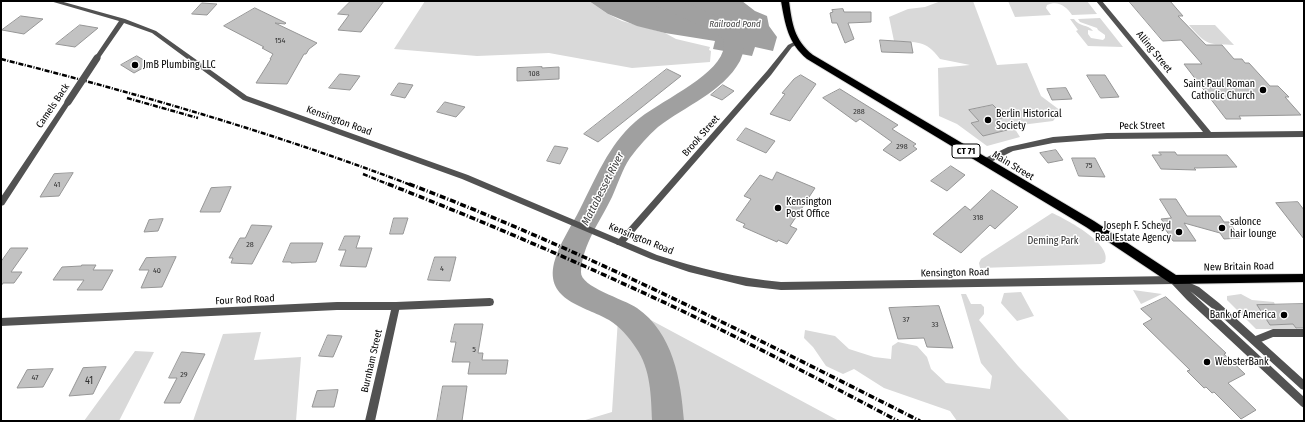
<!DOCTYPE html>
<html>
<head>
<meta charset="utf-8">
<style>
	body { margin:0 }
	#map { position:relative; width:1305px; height:422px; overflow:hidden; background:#fff; font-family:"Fira Sans Condensed",sans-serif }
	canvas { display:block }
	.frame { position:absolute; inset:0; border:2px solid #000; pointer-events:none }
</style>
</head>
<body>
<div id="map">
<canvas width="1305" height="422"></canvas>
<div class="frame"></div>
</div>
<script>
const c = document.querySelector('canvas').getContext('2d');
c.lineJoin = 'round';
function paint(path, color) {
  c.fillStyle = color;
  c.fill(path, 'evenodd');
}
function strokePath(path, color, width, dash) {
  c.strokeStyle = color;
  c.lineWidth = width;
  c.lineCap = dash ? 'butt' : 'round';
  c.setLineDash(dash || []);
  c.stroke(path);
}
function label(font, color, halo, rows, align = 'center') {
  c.font = font + ' "Fira Sans Condensed",sans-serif';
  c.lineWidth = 3;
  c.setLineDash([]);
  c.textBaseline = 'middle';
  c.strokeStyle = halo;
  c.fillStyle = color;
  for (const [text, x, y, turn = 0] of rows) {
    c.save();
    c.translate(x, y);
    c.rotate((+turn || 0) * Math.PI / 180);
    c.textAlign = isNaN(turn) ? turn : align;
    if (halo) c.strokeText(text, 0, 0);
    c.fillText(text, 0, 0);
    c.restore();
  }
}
const green = new Path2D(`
	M425,1h164l19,13 14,7 43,12 11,6 34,8 -1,3 2,1 -1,11 -78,6 -83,-15 -72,3 -83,-7z
	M941,1h32l24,64 30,-2 14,33 20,15 -8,10 -40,5 7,11 -33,9 -30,-22 -18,-8 -1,-48 32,-3 -30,-6c-15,-20 -23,-16 -46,-18l-5,-24 19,-8 17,-2zM993,105l11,12 -7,2 10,11 -24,6 -12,-13 8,-2 -9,-11z
	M1008,1h79l10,13 -25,1c-6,-9 -14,-15 -25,-10l-1,3 5,7 -36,2z
	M1100,18l23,29 -35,-1 -12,-15 2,-1 -8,-11h4c5,8 14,5 19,12l-5,-1v4l3,4 12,2 2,-2v-3l-7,-5 -1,-2 -17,-6 -2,-3z
	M1189,25h26l19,20c-26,-1 -27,1 -45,-20z
	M1052,213c14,6 61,31 53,49l-4,2 -121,4 -1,-5 2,-4z
	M1133,290l29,4 -21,10z
	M1021,292l13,24 -17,5 -16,-18 3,-10z
	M961,294h5l5,10h10l3,3v7l-5,6 39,46 52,55h-113l-7,-10 -66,-23 -30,-19 -11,5 -17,-8 -13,-19 -9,-9 1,-8 30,6 14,13 25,8 17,2 1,-13 6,-4 19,4 10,11 4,12 15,14 44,6 2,-13 -11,-13z
	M1241,294l11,6 22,2 1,3 -5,20 23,-1 4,5h-41l-29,-29v-4z
	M619,303l220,118h-257l30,-9z
	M261,332l-7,28 47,-3 -5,64h-103l30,-87z
	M135,351l19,1 -35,69h-35z`);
const water = new Path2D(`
	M589,1h153l13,10 12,5 2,10 8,11 -4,14 -18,-4 -3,9 -39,-7 2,-8 -50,-8 -28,-7 -29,-12z`);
const river = new Path2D(`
	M651,1c9,0 19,-1 27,0 16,4 59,21 65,37 3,8 0,16 -3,23 -17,31 -55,45 -82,66 -10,9 -20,20 -28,31 -8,12 -12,26 -18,39 -11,23 -30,48 -31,75 -1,15 43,27 56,36 36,25 44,72 47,113h-32c-1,-24 -1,-52 -16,-73 -7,-11 -16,-21 -27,-28 -24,-14 -64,-19 -55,-57 5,-19 17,-36 26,-54 16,-31 28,-63 55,-87 22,-20 79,-43 88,-71 1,-4 0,-8 0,-12l-19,-12 -50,-22z`);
const building = new Path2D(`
	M351,1h33l-23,31 -23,-2 11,-15 -11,-1z
	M1129,1h41l13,15h-5l28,29h16l12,14h8l3,4h4l21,23h8l11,11h-4l16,18 -62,1 2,3h-15l-42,-55h18l-21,-24 -18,1z
	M202,3l15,1 -10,11 -15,-1z
	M255,8l31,15 -1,1 -10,-1 42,20 -8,6 -3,5h-2l-17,30 -31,-1 15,-24h-1l3,-5 -11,-6 2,-1 -40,-21z
	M843,9l1,3h27v10l-23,1 6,16 -9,4 -8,-20h-5l-2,-10 3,-1 -1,-2z
	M21,16l22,3 -19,15 -22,-4z
	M80,25l18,3 -23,19 -19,-3z
	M880,40l31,2 2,11 -31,-1z
	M137,56l13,8 -16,9 -13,-8z
	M542,67v1l17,-1v12l-42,2v-13z
	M667,69l14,7 -83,66 -14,-8z
	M340,74l20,2 -10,14 -21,-2z
	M801,75l15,9 -26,37 -20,-7 15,-20 -3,-1 12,-14z
	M1087,75h18l14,22 -18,1z
	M399,83l14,2 -8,13 -14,-3z
	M723,85l11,6 -12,9 -11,-5z
	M1066,88l6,11 -20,1 -5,-11z
	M840,89l58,36 -6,4 24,15 -3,2 4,3 -17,12 -17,-11 9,-8 -32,-23 -4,3 -33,-24z
	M445,102l20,5 -9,10 -19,-5z
	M993,105l12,12 -8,2 10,11 -24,6 -12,-13 8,-2 -10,-11z
	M746,128l29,13 -9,12 -29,-13z
	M555,146l13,2 -8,16 -13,-3z
	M1056,150l7,10 -15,3 -8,-10z
	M1159,152h16l2,3h50l10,12 -43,1 2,2 -35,-1 -9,-14h9z
	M1072,158h23l10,19 -26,-1z
	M951,166l14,9 -18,16 -16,-10z
	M777,172l38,16 -25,38 7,3 -10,15 -9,-4 -1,2 -34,-15 2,-3 -9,-4 15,-21 -7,-3 16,-21 12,5z
	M73,173l-14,23 -19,1 14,-23z
	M231,187l-11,25h-20l11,-24z
	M992,190l26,17 -23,22 -5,-4 -29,28 -28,-19 32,-28 5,4z
	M1160,199h16l11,17h33l4,6h5l11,16 -16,1 -4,-6 -36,-10 12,18h-23l-11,-17h3l-4,-5 10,-1z
	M1298,202l6,8v29l-28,-36z
	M394,218h14l-5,16h-13z
	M163,219l-5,12 -14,1 5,-12z
	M252,225l20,1 -20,38 -21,-1 2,-5h-4l11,-20h5z
	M345,236h15l-4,12h16l-6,19 -26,-1 6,-16h-7z
	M291,243h32l-7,19 -25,1v-1h-8z
	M11,248h17l-17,24h11l-8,11h-11l-2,3v-24z
	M176,257l-14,30 -21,1 8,-18h-10l7,-12z
	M435,257h21l-6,24 -22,-1z
	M82,265h14l-3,5h20l-11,20h-25l7,-10h-31l9,-13 19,-1z
	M1166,297l60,56 -2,1 21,20 -17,9 28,27 -15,9 -27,-27 -2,1 -6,-6 -2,1 -17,-17 3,-1 -47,-46 9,-5 -11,-10z
	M1304,304v24h-8l-3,-4 -23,1 -13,-20z
	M939,306l14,42 -26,-1 -3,-9 -26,1 -9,-31z
	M455,324h28l-5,29h5l-1,7h26l-2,14h-38l2,-12h-18l4,-20h-5z
	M328,335l14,1 -9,21 -14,-1z
	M182,352l23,2 -25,49h-16l13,-25h-8z
	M106,367l-13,27 -24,2 14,-28z
	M53,369l-10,18 -26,1 10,-18z
	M443,386h24l-5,35h-25z
	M338,390l-4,17h-22l5,-16z`);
const service = new Path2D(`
	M1273,329h31v8h-31l-17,7 -3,-1 -1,-3 1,-3z`);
const minor = new Path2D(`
	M1096,1h6l109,131 93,-1v6l-197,2 -54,4 -40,8 -26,13h-6l-1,-2 1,-2 27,-13 45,-10 54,-4 96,-1z
	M796,41l2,1v2l-6,3 -21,28 -148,170h-6l-1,-2 1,-2 150,-170 21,-26z
	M1174,276l25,11 20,16 85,77v10l-3,-1 -88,-80 -23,-18 114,106v11l-3,-2 -114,-106 -16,-17 -1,-3 1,-3z
	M490,298l3,1 1,3 -1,3 -3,1 -94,4 -3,-1 -1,-3 1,-3 3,-1z`);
const tertiary = new Path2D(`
	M50,1h10l65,18 31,12 91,65 221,79 189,80c41,13 81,23 124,27l393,-6 3,1 1,3 -1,3 -3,1 -393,6 -35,-4 -57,-14 -38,-13 -189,-80 -219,-79 -91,-67 -28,-10 -25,36h-4l-1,-1 25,-37z
	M66,100h2l3,2 -67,103 -3,1v-9z
	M337,302h59l3,1 1,3 -25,115h-10l26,-111h-54l-336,16v-8z`);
const primary = new Path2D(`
	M781,1h8c3,22 5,39 24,54l281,166 82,54 128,-1v8l-130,2 -4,-1 -84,-56 -279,-168c-19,-16 -22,-35 -26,-58z`);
const railFar1 = new Path2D(`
	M1,59c139,35 276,75 410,126
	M127,98l71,20
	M363,174l27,11`);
const rail = new Path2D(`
	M388,184c97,38 192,79 286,123 76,36 150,75 224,114
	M409,184c176,67 343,152 511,237`);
const tertiaryBridge = new Path2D(`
	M68,102l29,-44`);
const markers = [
	[135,65,4,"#000"],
	[1263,90,4,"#000"],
	[988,120,4,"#000"],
	[778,208,4,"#000"],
	[1222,228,4,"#000"],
	[1179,232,4,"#000"],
	[1284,315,4,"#000"],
	[1207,362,4,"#000"]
];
const numberNames = [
	["154",280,41],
	["108",534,74],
	["288",859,112],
	["298",902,147],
	["75",1089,166],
	["41",57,185],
	["318",978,218],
	["28",250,245],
	["4",442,269],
	["40",157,271],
	["37",906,320],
	["33",935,325],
	["5",474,350],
	["29",184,375],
	["47",35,378]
];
const farWaternames = [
	["Railroad Pond",735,24]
];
const shields = [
	[966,151,28]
];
const shieldNames = [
	["CT 71",966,151]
];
const streetNames = [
	["Alling Street",1154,52,51],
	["Camels Back",53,106,-56],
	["Kensington Road",339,121,20],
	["Peck Street",1142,126,-1],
	["Brook Street",701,136,-49],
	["Main Street",1013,166,31],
	["Kensington Road",641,239,22],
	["New Britain Road",1239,267,-1],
	["Kensington Road",955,273,-1],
	["Four Rod Road",245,300,-3],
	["Burnham Street",372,361,-77]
];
const poiNames = [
	["JmB Plumbing LLC",143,65],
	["Saint Paul Roman",1255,84,"right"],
	["Catholic Church",1255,96,"right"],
	["Berlin Historical",996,114],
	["Society",996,126],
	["Kensington",786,202],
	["Post Office",786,214],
	["salonce",1230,222],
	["hair lounge",1230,234],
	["Joseph F. Scheyd",1171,226,"right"],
	["Real Estate Agency",1171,238,"right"],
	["Bank of America",1276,315,"right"],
	["WebsterBank",1215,362]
];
const parkNames = [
	["Deming Park",1053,241]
];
const nearNumbernames = [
	["41",89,381]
];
const waterNames = [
	["Mattabesset River",603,189,-63]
];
paint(green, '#d9d9d9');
paint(water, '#a0a0a0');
paint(river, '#a0a0a0');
paint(building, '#c2c2c2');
strokePath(building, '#969696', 1);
strokePath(primary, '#dbdbdb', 2);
paint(service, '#525252');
paint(minor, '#525252');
paint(tertiary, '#525252');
paint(primary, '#000');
strokePath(railFar1, '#000', 2.5, [5, 1.5, 1, 1.5]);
strokePath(rail, '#000', 3.5, [6, 2, 1, 2]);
strokePath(tertiaryBridge, '#525252', 7);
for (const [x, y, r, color] of markers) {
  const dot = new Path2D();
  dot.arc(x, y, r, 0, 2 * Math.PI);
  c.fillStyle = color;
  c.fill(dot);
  strokePath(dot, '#fff', 1.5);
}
label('8px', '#303030', null, numberNames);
label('italic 9px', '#414141', '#fff', farWaternames);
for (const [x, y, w] of shields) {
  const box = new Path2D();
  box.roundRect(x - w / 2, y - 7, w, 14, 3);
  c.fillStyle = '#fff';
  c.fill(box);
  strokePath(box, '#000', 1);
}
label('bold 9px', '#000', null, shieldNames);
label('10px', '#000', '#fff', streetNames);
label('10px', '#000', '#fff', poiNames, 'left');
label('10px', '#303030', '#fff', parkNames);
label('10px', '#303030', null, nearNumbernames);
label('italic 11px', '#414141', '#fff', waterNames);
</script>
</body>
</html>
